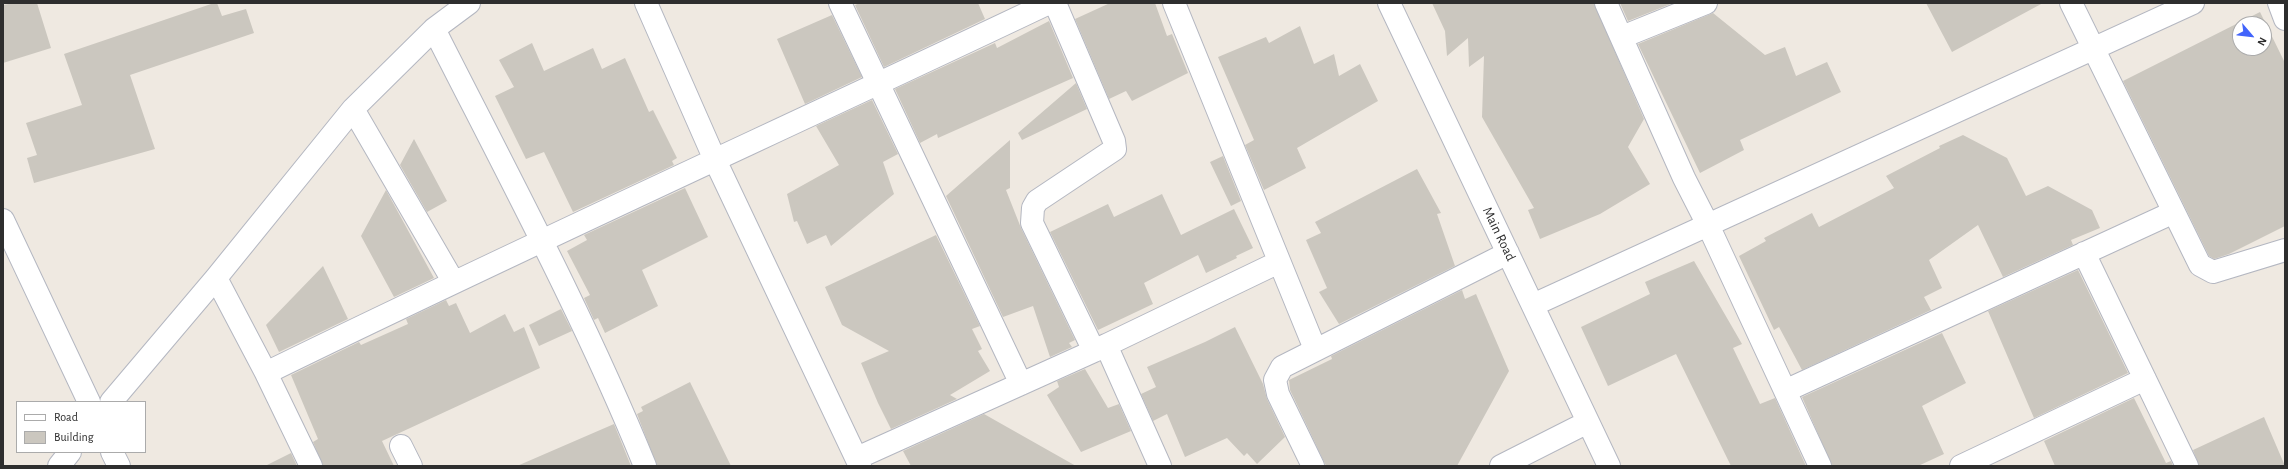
<!DOCTYPE html>
<html>
<head>
<meta charset="utf-8">
<style>
	body { margin:0 }
	#map { position:relative; width:2288px; height:469px; overflow:hidden; background:#efe9e1; font-family:"Alegreya Sans",sans-serif }
	canvas { display:block }
	.frame { position:absolute; inset:0; border:4px solid #2e2e2e; pointer-events:none }
	.legend { position:absolute; left:16px; top:401px; width:130px; height:52px; box-sizing:border-box; background:#fff; border:1px solid #ababab; margin:0; padding:5px 7px; list-style:none; font-size:12px; color:#2e2e2e }
	.legend li { display:flex; align-items:center; gap:8px; height:20px }
	.legend b { width:20px; border:1px solid #ababab }
	.north { position:absolute; left:2232px; top:16px; width:40px; height:40px; box-sizing:border-box; background:#fff; border:1px solid #ababab; border-radius:50%; rotate:118deg; font-size:11px; font-weight:700; line-height:16px; text-align:center; color:#2e2e2e }
	.north::after { content:''; display:block; margin:auto; width:14px; height:18px; background:#4264fb; clip-path:polygon(50% 0,100% 100%,50% 72%,0 100%) }
</style>
</head>
<body>
<div id="map">
<canvas width="2288" height="469"></canvas>
<div class="frame"></div>
<ul class="legend">
<li><b style="height:5px;background:#fff"></b>Road</li>
<li><b style="height:11px;background:#cbc7bf"></b>Building</li>
</ul>
<div class="north">N</div>
</div>
<script>
const c = document.querySelector('canvas').getContext('2d');
c.lineJoin = 'round';
function paint(path, color) {
  c.fillStyle = color;
  c.fill(path, 'evenodd');
}
function strokePath(path, color, width, dash) {
  c.strokeStyle = color;
  c.lineWidth = width;
  c.lineCap = dash ? 'butt' : 'round';
  c.setLineDash(dash || []);
  c.stroke(path);
}
function label(font, color, halo, rows, align = 'center') {
  c.font = font + ' "Alegreya Sans",sans-serif';
  c.lineWidth = 4;
  c.setLineDash([]);
  c.textBaseline = 'middle';
  c.strokeStyle = halo;
  c.fillStyle = color;
  for (const [text, x, y, turn = 0] of rows) {
    c.save();
    c.translate(x, y);
    c.rotate((+turn || 0) * Math.PI / 180);
    c.textAlign = isNaN(turn) ? turn : align;
    if (halo) c.strokeText(text, 0, 0);
    c.fillText(text, 0, 0);
    c.restore();
  }
}
const building = new Path2D(`
	M14,3h23l14,45 -48,15v-58z
	M214,3h3l5,13 24,-7 8,24 -124,42 25,74 -121,34 -7,-25 10,-3 -11,-32 56,-18 -18,-51z
	M860,3h118l7,16 -101,48 -29,-62z
	M1110,3h45l12,33 5,-2 16,39 -56,28 -6,-10 -17,8 -34,-80z
	M1432,3h162l50,116 -16,28 22,37 -50,30 -60,25 -12,-29 6,-2 -52,-91 2,-61 -15,11 -1,-29 -21,18 -2,-25z
	M1620,3h53l-45,18z
	M1926,3h117l-91,49z
	M2260,12l25,51v163l-56,28 -15,5 -5,-3 -86,-175zM2240,24h24v24h-24z
	M1713,13l52,42 20,-8 11,29 31,-14 14,30 -101,48 4,10 -44,23 -62,-129z
	M832,15l30,62 -57,27 -28,-65z
	M1049,21l24,57 -135,60 -1,-4 -17,9 -25,-54 100,-46 2,5z
	M1300,26l14,38 20,-10 5,22 21,-12 18,37 -81,47 9,20 -42,22 -19,-45 9,-5 -36,-83 48,-20 3,6z
	M532,43l12,28 49,-23 9,21 23,-11 24,54 4,-2 24,48 -5,3 2,4 -101,47 -29,-60 -18,7 -31,-63 19,-9 -15,-27z
	M1076,83l11,26 -65,31 -4,-7z
	M872,100l26,54 -15,8 11,32 -63,52 -5,-11 -19,9 -10,-23 -3,1 -7,-28 52,-29 -23,-39z
	M1963,135l44,23 19,38 22,-10 44,24 8,18 -29,12 2,5 -70,32 -25,-52 -49,35 13,28 -18,9 7,13 -129,60 -23,-43 -5,3 -35,-74 27,-15 -2,-3 48,-25 7,14 75,-39 -8,-12 54,-28 -1,-2z
	M414,139l33,62 -20,11 -27,-47z
	M1010,140v48l-4,2 15,38 54,112 -6,3 3,4 -22,10 -17,-51 -30,11 -57,-121z
	M1223,156l18,45 -10,5 -21,-44z
	M1417,169l24,44 -4,1 18,52 -116,58 -20,-32 8,-4 -21,-48 15,-7 -6,-11z
	M685,188l23,49 -66,33 16,36 -53,27 -7,-15 -4,2 -10,-22 6,-3 -23,-44 20,-11 -3,-5z
	M386,190l48,88 -40,19 -33,-61z
	M1162,194l19,41 53,-26 19,39 -17,8 1,2 -31,15 -8,-18 -54,28 9,21 -55,26 -48,-98 58,-28 6,13z
	M936,235l44,91 -8,3 10,20 -4,2 12,20 -40,24 7,4 -66,30 -13,-26 -17,-40 28,-12 -47,-26 -17,-38z
	M1694,261l48,83 -9,4 27,56 15,-6 31,68h-75l-55,-112 -68,32 -27,-59 69,-33 -5,-12z
	M323,266l25,53 -69,33 -13,-27z
	M2078,270l50,103 -94,45 -46,-107z
	M1462,290l3,9 11,-5 33,77 -52,95h-131l-36,-76 -1,-10 43,-21 -1,-3z
	M446,300l3,6 7,-3 14,30 35,-19 9,18 10,-5 16,41 -158,73 12,25h-71l-10,-24 5,-3 -27,-64 68,-33 2,3 47,-21 -2,-5z
	M561,309l11,22 -33,15 -10,-21z
	M1235,327l28,57 4,15 18,38 -28,27 -10,-11 -3,3 -17,-18 -42,19 -18,-43 -14,7 -12,-27 15,-7 -9,-20 58,-25z
	M1942,333l24,50 -44,23 22,48 -26,12h-86l-30,-69z
	M1085,369l23,39 11,-4 12,27 -50,21 -34,-57 12,-8 -2,-6z
	M690,382l41,84h-74l-20,-52 6,-3 -2,-4z
	M2134,398l32,65 5,-2 2,5h-118l-11,-25z
	M984,414l92,52h-165l-8,-15z
	M2264,417l21,49h-86l-6,-16z
	M614,424l17,42h-114z
	M291,453l6,13h-32z`);
const minor = new Path2D(`
	M646,3l69,157 145,306
	M840,3l181,381
	M1055,3l59,138 1,8 -78,52 -4,7 -1,15 62,128
	M1174,3l141,346
	M1389,3l220,463
	M1606,3l78,175 24,47 112,241
	M2071,3l129,262 13,7 72,-22
	M2279,3l6,16
	M434,29c73,144 150,287 211,437
	M1622,37l84,-34
	M353,109l100,172
	M3,220l86,182
	M2084,253l103,213
	M216,278l50,95c259,-127 522,-246 783,-370
	M1533,305l660,-302
	M1106,345l54,121
	M266,373l45,93
	M1785,391l389,-179
	M111,402l105,-124 137,-169 81,-80 35,-26
	M401,446l10,20
	M112,452l7,14
	M857,458l237,-107 185,-89
	M59,466l11,-14
	M1313,466l-35,-72 -3,-14 7,-13 226,-114
	M1501,466l87,-44
	M1961,466l184,-87`);
const streetNames = [
	["Main Road",1499,234,64]
];
paint(building, '#cbc7bf');
strokePath(minor, '#b4b7c1', 24);
strokePath(minor, '#fff', 22);
label('14px', '#2e2e2e', '#fff', streetNames);
</script>
</body>
</html>
